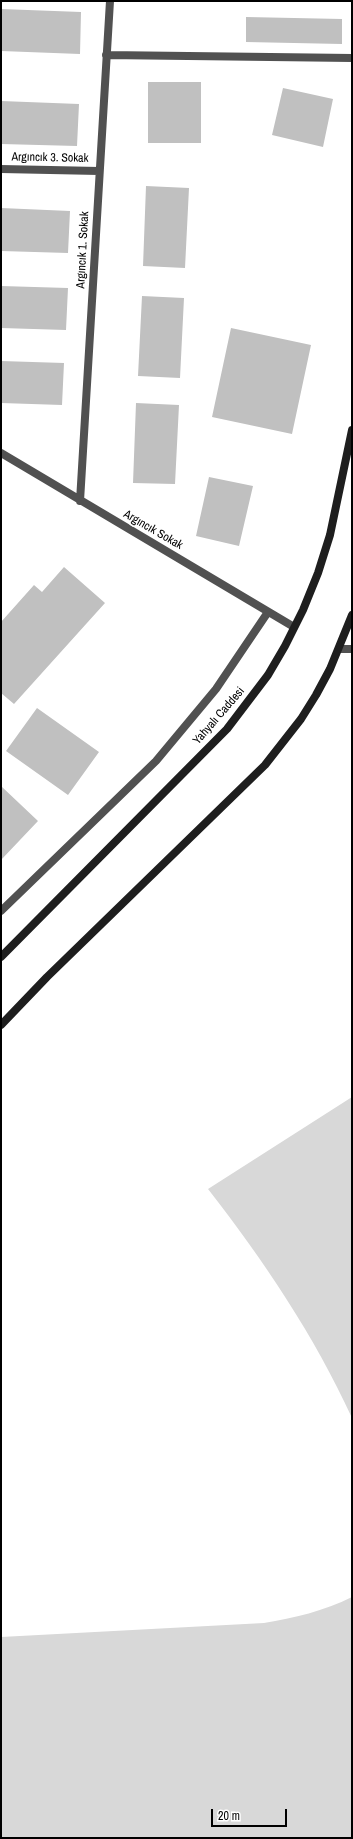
<!DOCTYPE html>
<html>
<head>
<meta charset="utf-8">
<style>
	body { margin:0 }
	#map { position:relative; width:353px; height:1839px; overflow:hidden; background:#fff; font-family:"Archivo Narrow",sans-serif }
	canvas { display:block }
	.frame { position:absolute; inset:0; border:2px solid #000; pointer-events:none }
	.scale { position:absolute; left:211px; top:1809px; width:76px; height:18px; box-sizing:border-box; border:2px solid #000; border-top:0; padding-left:5px; font-size:12px; line-height:14px; white-space:nowrap; color:#000; -webkit-text-stroke:3px #fff; paint-order:stroke }
</style>
</head>
<body>
<div id="map">
<canvas width="353" height="1839"></canvas>
<div class="frame"></div>
<div class="scale">20 m</div>
</div>
<script>
const c = document.querySelector('canvas').getContext('2d');
c.lineJoin = 'round';
function paint(path, color) {
  c.fillStyle = color;
  c.fill(path, 'evenodd');
}
function strokePath(path, color, width, dash) {
  c.strokeStyle = color;
  c.lineWidth = width;
  c.lineCap = dash ? 'butt' : 'round';
  c.setLineDash(dash || []);
  c.stroke(path);
}
function label(font, color, halo, rows, align = 'center') {
  c.font = font + ' "Archivo Narrow",sans-serif';
  c.lineWidth = 3.5;
  c.setLineDash([]);
  c.textBaseline = 'middle';
  c.strokeStyle = halo;
  c.fillStyle = color;
  for (const [text, x, y, turn = 0] of rows) {
    c.save();
    c.translate(x, y);
    c.rotate((+turn || 0) * Math.PI / 180);
    c.textAlign = isNaN(turn) ? turn : align;
    if (halo) c.strokeText(text, 0, 0);
    c.fillText(text, 0, 0);
    c.restore();
  }
}
const green = new Path2D(`
	M352,1097v321c-38,-83 -88,-157 -144,-229z
	M352,1597v241h-351v-201l263,-14c30,-5 60,-12 88,-26z`);
const building = new Path2D(`
	M1,9l80,3 -1,42 -79,-3z
	M246,17l96,2v25l-96,-2z
	M148,82h53v61h-53z
	M283,88l50,11 -10,48 -51,-12z
	M1,101l78,3 -2,42 -76,-2z
	M146,186l43,2 -4,80 -42,-2z
	M1,208l69,3 -2,42 -67,-2z
	M1,286l67,2 -2,42 -65,-2z
	M142,296l42,2 -4,80 -42,-2z
	M231,328l80,17 -19,89 -80,-17z
	M1,361l63,2 -2,42 -61,-2z
	M136,403l43,2 -4,79 -42,-1z
	M209,477l44,9 -14,60 -43,-10z
	M64,567l41,36 -91,101 -13,-11v-71l33,-37 8,7z
	M37,708l62,44 -31,43 -62,-44z
	M1,786l37,35 -37,39z`);
const street = new Path2D(`
	M106,55l246,3
	M1,169l98,2
	M1,453l293,174
	M80,501l30,-500
	M339,649h13
	M1,911l155,-150 60,-72 52,-77`);
const secondary = new Path2D(`
	M1,957l226,-228 41,-54 17,-29 18,-36 15,-37 12,-38 22,-105
	M1,1025l46,-48 218,-212 36,-46 15,-24 14,-26 22,-54`);
const streetNames = [
	["Argıncık 3. Sokak",50,158,1],
	["Argıncık 1. Sokak",83,250,-87],
	["Argıncık Sokak",153,530,30],
	["Yahyalı Caddesi",219,716,-49]
];
paint(green, '#d8d8d8');
paint(building, '#c0c0c0');
strokePath(street, '#515151', 8);
strokePath(secondary, '#1e1e1e', 8);
label('12px', '#000', '#fff', streetNames);
</script>
</body>
</html>
